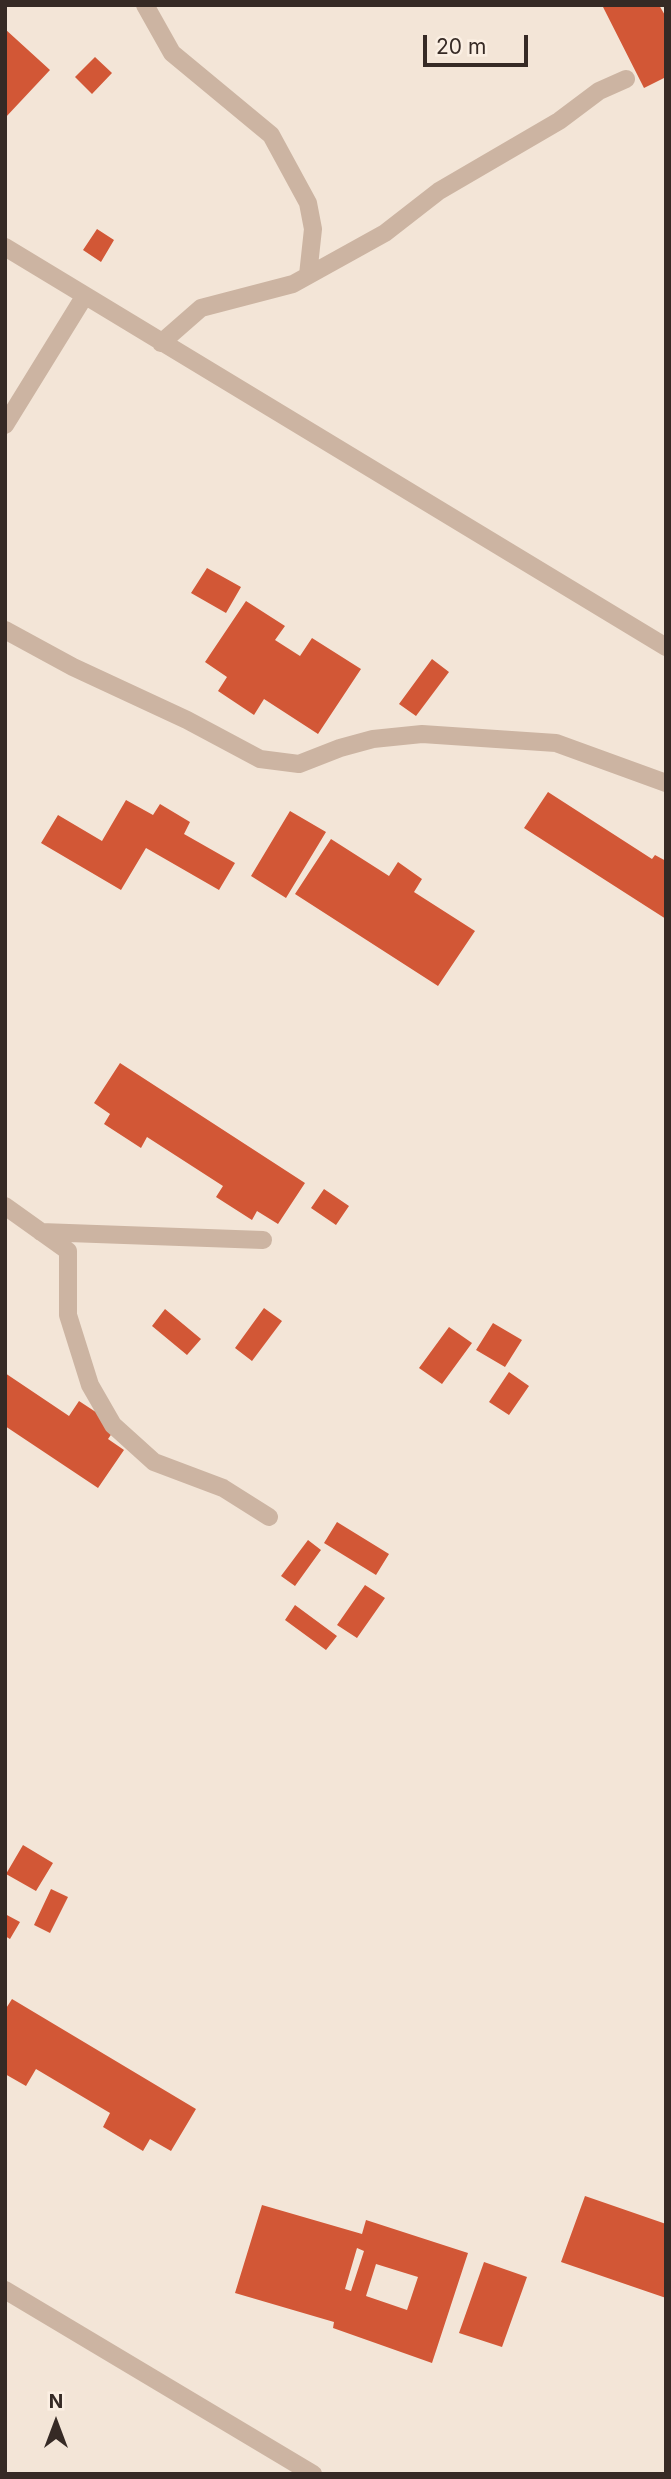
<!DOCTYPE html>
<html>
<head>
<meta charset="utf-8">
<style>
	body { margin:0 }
	#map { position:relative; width:671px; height:2479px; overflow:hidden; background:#f3e5d7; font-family:Inter,sans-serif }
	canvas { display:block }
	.frame { position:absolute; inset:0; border:7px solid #362a25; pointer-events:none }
	.north { position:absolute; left:21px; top:2388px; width:70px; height:70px; -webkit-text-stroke:5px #fbefe3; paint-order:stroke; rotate:0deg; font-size:19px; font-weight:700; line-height:28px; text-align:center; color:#362a25 }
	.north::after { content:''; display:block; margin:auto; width:24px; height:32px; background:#362a25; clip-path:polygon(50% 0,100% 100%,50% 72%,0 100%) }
	.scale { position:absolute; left:423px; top:35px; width:105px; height:32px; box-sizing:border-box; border:4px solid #362a25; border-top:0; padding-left:9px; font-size:21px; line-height:24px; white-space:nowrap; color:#362a25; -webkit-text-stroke:5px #fbefe3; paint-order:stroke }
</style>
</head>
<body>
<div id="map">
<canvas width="671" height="2479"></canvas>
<div class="frame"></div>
<div class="north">N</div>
<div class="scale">20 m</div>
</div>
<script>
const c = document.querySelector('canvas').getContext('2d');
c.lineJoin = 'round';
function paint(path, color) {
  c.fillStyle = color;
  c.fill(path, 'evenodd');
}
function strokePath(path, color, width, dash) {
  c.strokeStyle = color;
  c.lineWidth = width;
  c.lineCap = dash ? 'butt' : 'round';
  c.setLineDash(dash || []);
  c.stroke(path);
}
const building = new Path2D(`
	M602,5h57l7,12v60l-22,11z
	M5,29l45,41 -45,48z
	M95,57l17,16 -20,21 -17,-17z
	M97,229l17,11 -13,22 -18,-12z
	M207,568l34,19 -15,26 -35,-20z
	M246,601l39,25 -10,14 25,16 12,-18 49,31 -43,65 -54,-35 -10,16 -36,-24 9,-14 -22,-15z
	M432,659l17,13 -33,44 -17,-12z
	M548,792l104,67 3,-4 11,6v58l-142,-91z
	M126,800l27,15 7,-11 30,18 -6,12 51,29 -16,27 -73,-42 -25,42 -80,-47 17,-28 44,26z
	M290,811l36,21 -40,66 -35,-22z
	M331,839l58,37 9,-14 24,17 -8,13 61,39 -37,55 -143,-92z
	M120,1063l185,120 -27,41 -21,-13 -5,9 -36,-23 7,-11 -76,-49 -6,11 -37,-24 6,-10 -16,-11z
	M324,1189l25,17 -13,19 -25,-17z
	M264,1308l18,13 -30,40 -17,-13z
	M165,1309l36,30 -14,16 -35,-29z
	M493,1323l29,17 -17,27 -29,-17z
	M449,1327l23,16 -30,41 -23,-16z
	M509,1372l20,14 -20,29 -20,-13z
	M5,1373l64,43 10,-15 38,25 -9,13 16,11 -26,38 -93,-62z
	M337,1522l52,32 -13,21 -52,-32z
	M308,1540l13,10 -26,36 -14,-10z
	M365,1585l20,13 -28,40 -20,-13z
	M295,1605l42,31 -11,14 -41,-30z
	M23,1845l30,18 -17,28 -30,-17z
	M51,1889l17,8 -18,36 -16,-8z
	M5,1914l15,8 -10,17 -5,-3z
	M12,1999l184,110 -25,42 -21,-12 -7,12 -40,-24 7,-14 -74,-44 -10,17 -21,-12v-64z
	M585,2196l81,28v74l-105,-36z
	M262,2205l100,29 4,-14 102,33 -36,110 -99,-35 1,-6 -99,-29zM357,2248l7,3 -13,40 -6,-2zM376,2264l42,13 -11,33 -41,-14z
	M484,2262l43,15 -25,70 -43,-14z`);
const street = new Path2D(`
	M145,5l27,48 99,82 37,68 5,26 -5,46
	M5,247l661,400
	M161,343l40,-35 92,-24 92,-51 54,-42 120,-70 40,-30 27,-12
	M5,425l79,-128
	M5,630l68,37 114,53 73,39 39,5 41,-16 33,-9 49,-5 134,9 110,40
	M5,1206l63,45v64l22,70 23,40 41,37 69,26 46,29
	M41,1232l222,8
	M5,2290l308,184`);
paint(building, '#d25736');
strokePath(street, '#ccb4a2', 18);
</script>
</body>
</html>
